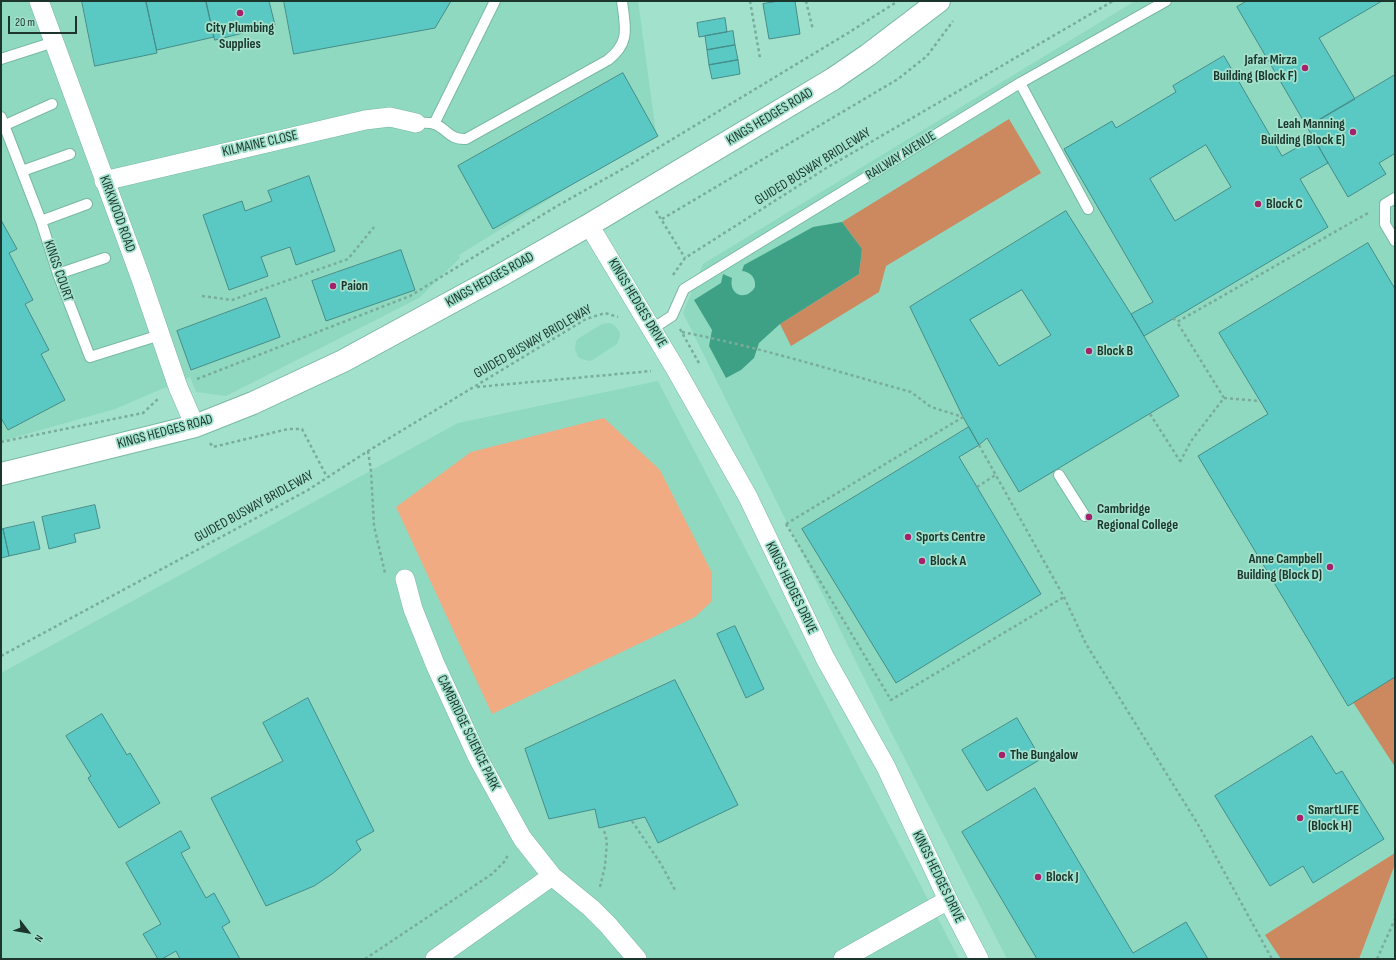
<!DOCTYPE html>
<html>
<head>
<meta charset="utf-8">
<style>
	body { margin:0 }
	#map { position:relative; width:1396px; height:960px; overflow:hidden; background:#a2e1cc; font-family:"Sofia Sans Condensed",sans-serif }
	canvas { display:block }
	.frame { position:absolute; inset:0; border:2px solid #1c362e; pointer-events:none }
	.north { position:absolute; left:8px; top:912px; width:40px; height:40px; -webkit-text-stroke:3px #a2e1cc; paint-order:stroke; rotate:121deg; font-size:11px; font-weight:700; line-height:16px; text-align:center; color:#1c362e }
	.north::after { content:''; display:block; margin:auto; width:14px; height:18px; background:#1c362e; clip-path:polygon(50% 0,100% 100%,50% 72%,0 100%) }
	.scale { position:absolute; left:8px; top:16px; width:69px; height:18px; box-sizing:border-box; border:2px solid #1c362e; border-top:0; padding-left:5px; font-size:12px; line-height:14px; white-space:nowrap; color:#1c362e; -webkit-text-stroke:3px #a2e1cc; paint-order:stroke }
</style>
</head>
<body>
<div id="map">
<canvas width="1396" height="960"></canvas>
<div class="frame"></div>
<div class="north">N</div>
<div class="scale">20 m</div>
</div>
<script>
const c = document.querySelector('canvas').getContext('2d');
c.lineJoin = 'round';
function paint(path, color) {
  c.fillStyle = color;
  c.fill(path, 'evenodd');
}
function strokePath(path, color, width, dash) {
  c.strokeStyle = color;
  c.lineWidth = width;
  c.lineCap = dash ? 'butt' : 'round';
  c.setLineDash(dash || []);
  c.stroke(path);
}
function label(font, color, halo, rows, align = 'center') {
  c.font = font + ' "Sofia Sans Condensed",sans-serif';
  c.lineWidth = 3.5;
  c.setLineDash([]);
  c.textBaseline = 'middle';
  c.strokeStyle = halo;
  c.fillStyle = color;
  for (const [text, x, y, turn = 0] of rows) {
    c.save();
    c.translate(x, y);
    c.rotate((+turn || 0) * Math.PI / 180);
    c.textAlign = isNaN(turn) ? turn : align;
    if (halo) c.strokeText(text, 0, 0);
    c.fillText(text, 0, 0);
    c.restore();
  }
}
const built = new Path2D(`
	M1,1h637l18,132 -197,122 1,3 -41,40 -193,98 -30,-4 -6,-15 -75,32 -113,32z
	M1135,1h260v958h-388l-122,-239 -202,-407 20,-49z
	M610,323l4,2 6,7v4l-3,8 -23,15 -4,2 -9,-2 -3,-2 -3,-8 1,-8 3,-3 23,-14z
	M658,381l301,578h-958v-286l457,-250z`);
const green = new Path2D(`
	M604,418l56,52 52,103v28l-17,16 -203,97 -96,-207 75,-55z`);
const forest = new Path2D(`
	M1009,119l32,54 -155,93 -7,26 -88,54 -11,-22 79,-50 3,-25 -20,-27z
	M1395,672v95l-44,-68z
	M1395,853v11l-36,95h-78l-16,-24z`);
const water = new Path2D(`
	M842,222l20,27 -3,25 -79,50 -21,19 -5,15 -13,12 -15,8 -17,-32 3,-16 -18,-30 27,-17 2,-9 9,4c-4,17 14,24 23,9 1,-9 -4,-15 -13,-16l2,-6 69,-38z`);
const building = new Path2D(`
	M82,1h64l11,52 -62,13z
	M146,1h60l8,36 -57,13z
	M206,1h63l6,24 -60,15z
	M284,1h167l-16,27 -141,26z
	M780,1h15l5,33 -31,5 -6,-35z
	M1247,1h135l-63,37 36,61 -48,28 -70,-120z
	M725,18l2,14 -28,5 -2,-14z
	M733,31l2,14 -28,5 -2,-14z
	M735,45l3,15 -29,5 -2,-15z
	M1224,56l58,100 32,-18 14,25 -28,16 28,48 -184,109 -13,-22 22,-12 -89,-153 48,-28 4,7 60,-36 -3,-6zM1206,145l25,42 -56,34 -25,-42z
	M738,60l2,14 -28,5 -3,-14z
	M623,73l35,63 -165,93 -35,-63z
	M1395,75v80l-1,-1 -15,9 7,11 -38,23 -41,-70z
	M309,176l26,75 -39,14 -6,-18 -29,10 7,19 -39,14 -26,-75 39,-14 3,10 27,-10 -4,-10z
	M1066,211l65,103 48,82 -160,96 -32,-54 -8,7 -16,-28 -53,-110zM1022,290l29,45 -52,31 -29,-46z
	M1,220l16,29 -8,4 24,47 -8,4 24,46 -8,4 24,46 -57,30 -7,-12z
	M1368,243l27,46v388l-47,29 -150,-250 70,-42 -49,-81z
	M401,250l14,40 -89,31 -14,-40z
	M266,298l14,39 -89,33 -14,-39z
	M969,427l10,18 -20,12 82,137 -145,89 -94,-154z
	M95,505l5,23 -26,6 2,8 -27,7 -7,-32z
	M34,522l6,27 -31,7 -6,-27z
	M1,529h2l6,27 -8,2z
	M735,626l29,63 -18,9 -29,-64z
	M675,680l63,125 -80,38 -13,-26 -46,11 -4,-19 -46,10 -24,-70z
	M308,698l66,133 -18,10 5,9 -29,24 -18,12 -48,20 -55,-108 72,-37 -20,-38z
	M102,714l25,41 3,-2 30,50 -41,25 -31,-50 3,-2 -25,-40z
	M1017,718l24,41 -54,32 -25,-41z
	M1312,736l24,38 6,-3 42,68 -71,44 -10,-17 -33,20 -55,-90z
	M1035,788l98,165 53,-31 22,37h-171l-75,-127z
	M181,831l9,17 -9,5 25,45 8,-5 16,29 -8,5 18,32h-60l-4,-8 -14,8h-4l-15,-25 18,-10 -35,-61z`);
const path = new Path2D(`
	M750,1l10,57
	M806,1l7,29
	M656,211l29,47
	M662,219l236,-140 29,-23 26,-35
	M673,275l12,-17 143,-91 285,-166
	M202,296l30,4 116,-41 26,-32
	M1173,318l4,4
	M680,329l20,36
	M682,332c77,15 153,39 229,60l20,15 32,10
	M197,379l213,-83 147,-90 71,-40 220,-133 47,-30
	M477,387l174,-16
	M1224,398l36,3
	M1150,414l30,47
	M1,442l142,-29 16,-15
	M210,443l3,4 75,-18h14l25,48
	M979,445l85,152 22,47 113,182 73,133
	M368,451l3,20 3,55 11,47
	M1180,462l11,-21 33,-43 -47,-76 191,-109
	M977,487l20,-13
	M786,524l105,176 173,-103
	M786,524l177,-107
	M1,656l307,-166 60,-39 218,-132 19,-6 13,4
	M632,821l29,43 14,26
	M600,887l5,-21 2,-25 -4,-14
	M365,959l127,-85 14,-14 2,-7
	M1377,959l18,-40`);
const lane = new Path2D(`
	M1,59l53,-17
	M1020,83l68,126
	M1,117l40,104 17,53 32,83 70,-22
	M416,123c5,0 14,-1 19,1 13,6 15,16 31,15l142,-79c23,-18 17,-33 14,-59
	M434,124l61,-123
	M3,126l49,-22
	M22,171l48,-17
	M1395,198l-10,6v20l10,17
	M41,221l46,-17
	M58,274l47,-16
	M652,329l20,-13 12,-27 336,-206 146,-82
	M1059,475l26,41`);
const street = new Path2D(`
	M39,1l101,275 38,111 17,39
	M104,181l261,-61 25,-3 26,6
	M589,225l86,143 73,129 77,161 61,109 62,133 31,59
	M405,579l8,30 22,55 43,94 44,80 30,38 39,32 17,17 29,34
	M435,959l117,-83
	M843,959l105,-59`);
const secondary = new Path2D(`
	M1,474l194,-48 58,-23 90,-42 160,-87 86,-49 244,-146 35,-24 71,-54`);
const markers = [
	[240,13,4,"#a5216c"],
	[1305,68,4,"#a5216c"],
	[1353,132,4,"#a5216c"],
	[1258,204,4,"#a5216c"],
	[333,286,4,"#a5216c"],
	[1089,351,4,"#a5216c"],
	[1089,517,4,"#a5216c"],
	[908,537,4,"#a5216c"],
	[922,561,4,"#a5216c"],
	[1330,567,4,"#a5216c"],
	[1002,755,4,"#a5216c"],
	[1300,818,4,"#a5216c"],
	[1038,877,4,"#a5216c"]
];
const poiNames = [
	["City Plumbing",240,28,"center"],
	["Supplies",240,44,"center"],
	["Jafar Mirza",1297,60,"right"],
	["Building (Block F)",1297,76,"right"],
	["Leah Manning",1345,124,"right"],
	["Building (Block E)",1345,140,"right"],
	["Block C",1266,204],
	["Paion",341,286],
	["Block B",1097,351],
	["Cambridge",1097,509],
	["Regional College",1097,525],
	["Sports Centre",916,537],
	["Anne Campbell",1322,559,"right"],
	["Building (Block D)",1322,575,"right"],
	["Block A",930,561],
	["The Bungalow",1010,755],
	["SmartLIFE",1308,810],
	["(Block H)",1308,826],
	["Block J",1046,877]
];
const streetNames = [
	["KINGS HEDGES ROAD",770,117,-31],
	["KILMAINE CLOSE",260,144,-13],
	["RAILWAY AVENUE",901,156,-32],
	["GUIDED BUSWAY BRIDLEWAY",813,167,-32],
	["KIRKWOOD ROAD",117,214,70],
	["KINGS COURT",58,271,71],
	["KINGS HEDGES ROAD",490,280,-29],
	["KINGS HEDGES DRIVE",637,303,59],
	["GUIDED BUSWAY BRIDLEWAY",533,342,-30],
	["KINGS HEDGES ROAD",165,432,-15],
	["GUIDED BUSWAY BRIDLEWAY",254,507,-29],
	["KINGS HEDGES DRIVE",791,588,64],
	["CAMBRIDGE SCIENCE PARK",468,733,64],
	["KINGS HEDGES DRIVE",938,877,64]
];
paint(built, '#8fd9c0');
paint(green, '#f0ab83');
paint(forest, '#cc885e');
paint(water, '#3ea085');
paint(building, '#5ac9c4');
strokePath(building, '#468d89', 1);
strokePath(lane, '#7ab8a4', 12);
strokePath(street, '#7ab8a4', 20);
strokePath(secondary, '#7ab8a4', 24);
strokePath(path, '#79ac9b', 2.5, [3, 3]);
strokePath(lane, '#fff', 10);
strokePath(street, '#fff', 19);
strokePath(secondary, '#fff', 22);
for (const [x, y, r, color] of markers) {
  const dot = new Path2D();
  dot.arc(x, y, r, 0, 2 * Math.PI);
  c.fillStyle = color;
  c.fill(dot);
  strokePath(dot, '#a2e1cc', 1.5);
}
label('bold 14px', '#1c362e', '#a2e1cc', poiNames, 'left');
label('14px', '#1c362e', '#a2e1cc', streetNames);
</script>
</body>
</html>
